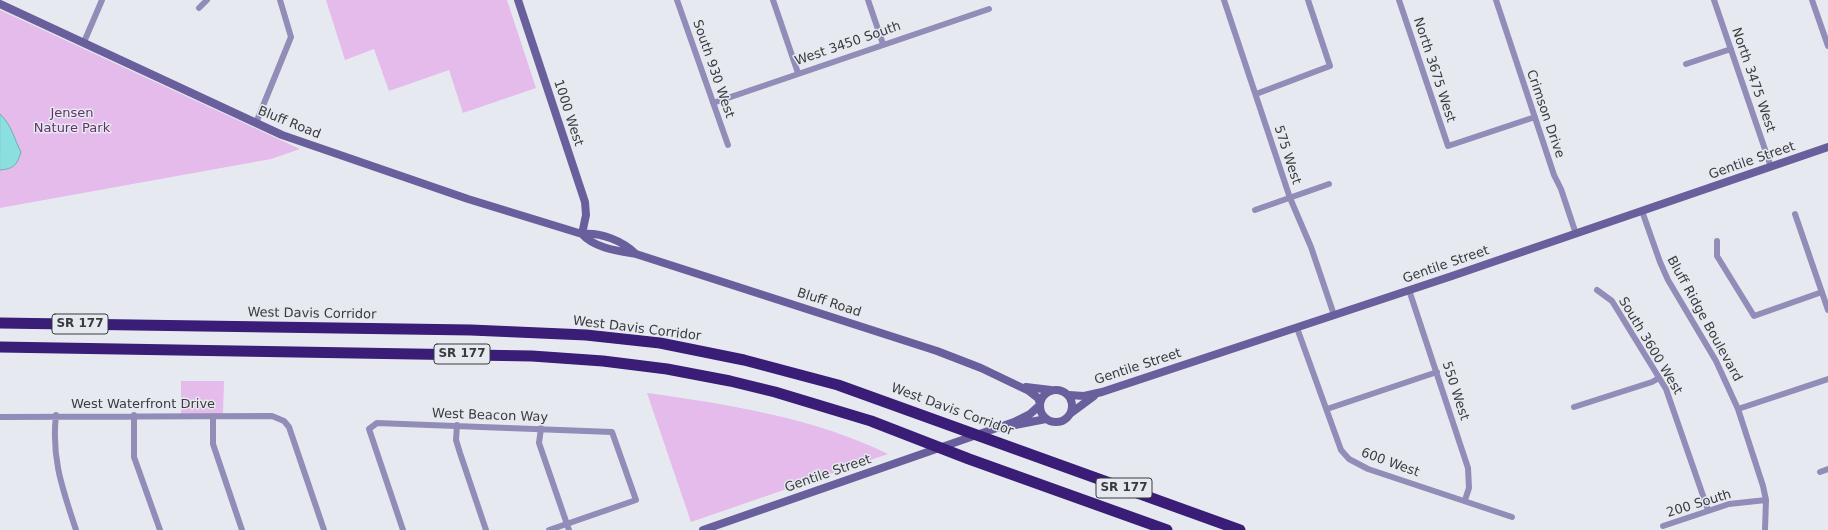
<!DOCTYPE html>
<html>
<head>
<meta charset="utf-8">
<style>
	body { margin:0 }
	canvas { display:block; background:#e6eaf0 }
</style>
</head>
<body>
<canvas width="1828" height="530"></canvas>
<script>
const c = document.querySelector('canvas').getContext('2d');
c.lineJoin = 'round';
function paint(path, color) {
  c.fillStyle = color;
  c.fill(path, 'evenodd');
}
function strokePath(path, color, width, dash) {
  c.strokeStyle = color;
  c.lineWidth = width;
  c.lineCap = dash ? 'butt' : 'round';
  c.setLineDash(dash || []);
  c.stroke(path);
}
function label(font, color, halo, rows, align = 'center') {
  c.font = font + ' "DejaVu Sans",sans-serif';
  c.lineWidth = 3;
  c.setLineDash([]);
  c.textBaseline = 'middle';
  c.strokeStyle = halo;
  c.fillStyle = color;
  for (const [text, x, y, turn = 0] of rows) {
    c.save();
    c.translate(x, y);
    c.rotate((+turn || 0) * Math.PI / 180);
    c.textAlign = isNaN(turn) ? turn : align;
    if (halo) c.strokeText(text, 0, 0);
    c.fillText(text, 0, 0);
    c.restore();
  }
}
const green = new Path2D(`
	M326,0h181l29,88 -73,25 -14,-43 -60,21 -15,-42 -29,11z
	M0,10l300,139 -29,10 -271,49z
	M181,381h43l-1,33h-42z
	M647,393c80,11 168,25 241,61l-197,68z`);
const water = new Path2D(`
	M0,114c12,11 14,25 21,38 -4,13 -7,17 -21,18z`);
const street = new Path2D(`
	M677,0l51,145
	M773,0l25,73
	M868,0l15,44
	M1224,0l66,198 21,49 23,68
	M1399,0l49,146 87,-29
	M1496,0l58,175 7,14 15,45
	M1714,0l57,167
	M1812,0l16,46
	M199,8l8,-8
	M84,42l18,-42
	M1686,64l45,-15
	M1256,94l74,-28 -22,-66
	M713,103l276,-94
	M256,123l35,-86 -11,-37
	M1255,210l74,-26
	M1642,211l18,51 8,18 48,81 22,48 25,77 3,14 -1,30
	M1795,214l33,96
	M1717,241v15l37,60 68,-24
	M1409,290l59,178 1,20 -4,12
	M1597,290l15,11 54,88 42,121
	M1297,328l44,122 8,9 19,10 144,48
	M1574,407l78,-25 7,-4
	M1327,409l110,-37
	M1738,409l90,-30
	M56,415c-5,44 7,75 20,115
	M134,415v42l26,73
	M213,416v28l29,86
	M0,417l272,-1 12,5 5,6 35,103
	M457,425l-1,15 4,13 26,77
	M541,428l-2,15 30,87
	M1820,472l8,-3
	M1663,526l66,-22 37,-4
	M403,530l-34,-101 8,-6 235,9 24,68 -87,30`);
const secondary = new Path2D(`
	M518,0l67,202 1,13 -4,19
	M0,4l282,131 186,64 114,35c19,-2 41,7 54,20
	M582,234c12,14 36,17 54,20l301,97 44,17 48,23 9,7 2,5
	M1026,387l25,3
	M1040 406a16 16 0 1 1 32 0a16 16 0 1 1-32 0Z
	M1069,395l15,1 18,-4 350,-116 376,-129
	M1071,413l23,-17
	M1015,425l31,-6
	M703,530l311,-108 16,-8 10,-9`);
const highway = new Path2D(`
	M0,323l471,7 115,5 74,8 84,17 94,25 402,145
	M0,347l532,9 71,5 64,8 63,12 45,11 96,29 98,38 198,71`);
const shields = [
	[80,324,56],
	[462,354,56],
	[1124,488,56]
];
const shieldNames = [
	["SR 177",80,324],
	["SR 177",462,354],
	["SR 177",1124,488]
];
const streetNames = [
	["West 3450 South",848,44,-19],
	["South 930 West",713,69,71],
	["North 3675 West",1434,70,72],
	["North 3475 West",1753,80,71],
	["1000 West",568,113,72],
	["Crimson Drive",1545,114,71],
	["Bluff Road",289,123,22],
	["575 West",1287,155,72],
	["Gentile Street",1752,161,-19],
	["Gentile Street",1446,265,-19],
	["Bluff Road",829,303,18],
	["West Davis Corridor",312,314,1],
	["Bluff Ridge Boulevard",1704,319,61],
	["West Davis Corridor",637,329,7],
	["South 3600 West",1650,346,59],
	["Gentile Street",1138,367,-18],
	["550 West",1455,391,72],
	["West Waterfront Drive",143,405],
	["West Davis Corridor",952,410,20],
	["West Beacon Way",490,416,2],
	["600 West",1390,463,20],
	["Gentile Street",828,474,-19],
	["200 South",1699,504,-17]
];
const parkNames = [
	["Jensen",72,114],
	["Nature Park",72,129]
];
paint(green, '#e4bbea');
paint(water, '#8bdfdf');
strokePath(water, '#72aeae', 1);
strokePath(street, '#928db8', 6);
strokePath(secondary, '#6a5f9d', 8);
strokePath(highway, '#391d76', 11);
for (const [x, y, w] of shields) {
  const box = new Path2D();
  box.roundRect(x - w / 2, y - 10, w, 20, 3);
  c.fillStyle = '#e6eaf0';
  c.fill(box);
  strokePath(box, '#393b3d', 1);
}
label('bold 12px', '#393b3d', null, shieldNames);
label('13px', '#393b3d', '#e6eaf0', streetNames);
label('13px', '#66326d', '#e6eaf0', parkNames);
</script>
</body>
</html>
